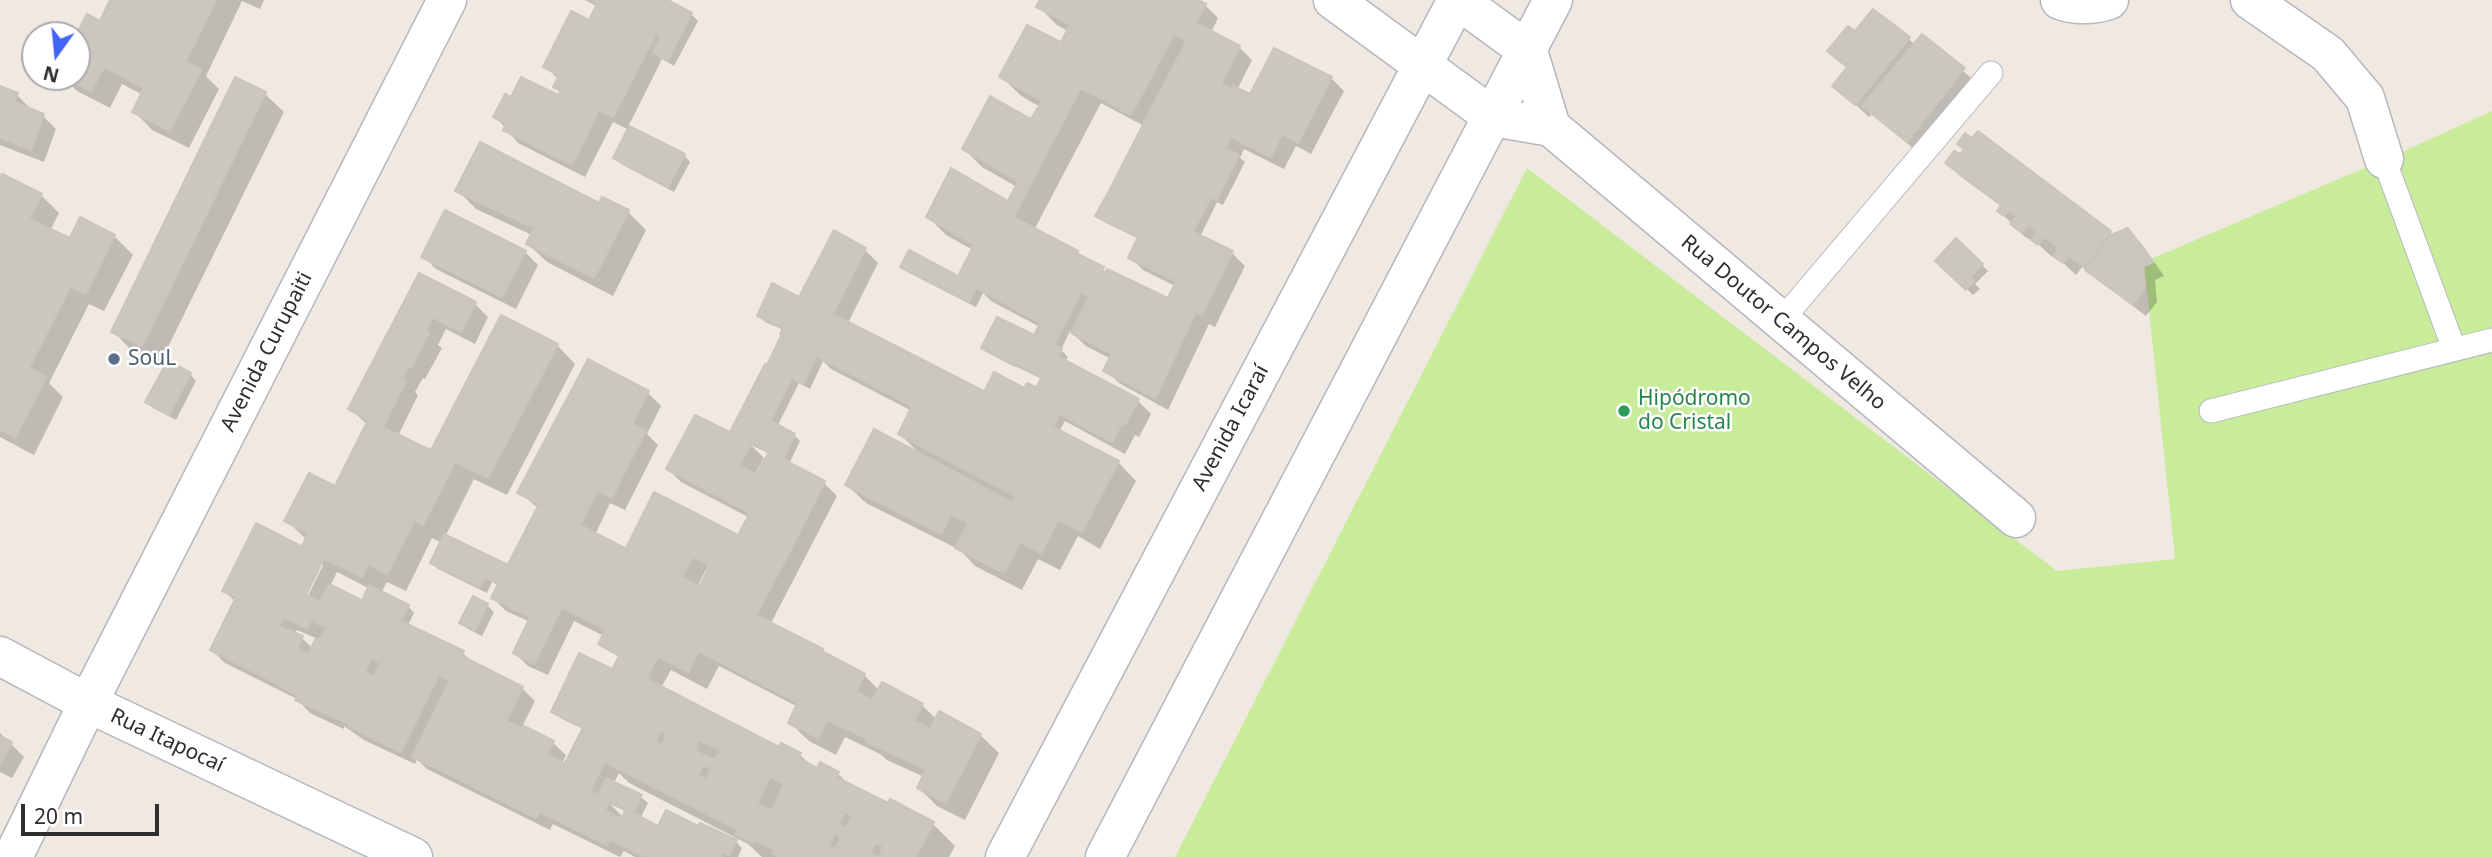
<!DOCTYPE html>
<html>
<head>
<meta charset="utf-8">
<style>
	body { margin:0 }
	#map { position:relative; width:2492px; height:857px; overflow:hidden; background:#efe9e1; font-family:"Noto Sans",sans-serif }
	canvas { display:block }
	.north { position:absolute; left:21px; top:21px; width:70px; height:70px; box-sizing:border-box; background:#fff; border:2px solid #ababab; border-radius:50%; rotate:195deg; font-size:19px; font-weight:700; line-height:28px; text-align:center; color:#2e2e2e }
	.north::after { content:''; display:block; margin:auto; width:24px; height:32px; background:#4264fb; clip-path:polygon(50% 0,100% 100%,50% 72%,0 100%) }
	.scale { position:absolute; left:21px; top:804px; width:138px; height:32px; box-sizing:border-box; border:4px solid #2e2e2e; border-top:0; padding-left:9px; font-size:21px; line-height:24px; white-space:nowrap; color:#2e2e2e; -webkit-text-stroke:5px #fff; paint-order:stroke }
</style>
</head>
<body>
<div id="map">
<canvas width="2492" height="857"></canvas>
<div class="north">N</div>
<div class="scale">20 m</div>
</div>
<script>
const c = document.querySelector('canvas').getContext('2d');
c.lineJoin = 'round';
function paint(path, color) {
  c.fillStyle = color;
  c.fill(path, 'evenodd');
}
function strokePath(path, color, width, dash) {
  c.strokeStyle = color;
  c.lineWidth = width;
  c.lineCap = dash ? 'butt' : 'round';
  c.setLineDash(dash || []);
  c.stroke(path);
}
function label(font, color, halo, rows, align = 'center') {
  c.font = font + ' "Noto Sans",sans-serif';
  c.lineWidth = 5;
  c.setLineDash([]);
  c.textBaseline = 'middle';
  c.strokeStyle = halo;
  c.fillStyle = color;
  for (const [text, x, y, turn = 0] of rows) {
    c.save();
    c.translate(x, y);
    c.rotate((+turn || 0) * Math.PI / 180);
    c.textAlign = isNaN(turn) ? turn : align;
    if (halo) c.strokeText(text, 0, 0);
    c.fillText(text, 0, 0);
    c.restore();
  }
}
const pitch = new Path2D(`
	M2492,111v746h-1317l352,-689 530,403 118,-12 -31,-297 258,-110z`);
const shadow = new Path2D(`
	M112,0h152l-4,9 -18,-8 -36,75 13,13 -30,59 -37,-18 -18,-19 9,-16 -21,-11 -12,24 -33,-17 -14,-14h14z
	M585,0h79l27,14 7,7 -24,45 -12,-7 -34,68 56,28 6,7 -16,30 -53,-28 -6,-7 14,-27 -16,-8 -28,55 -67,-34 -23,-27 17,-16 47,-2 2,-5 -6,-6 4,-7 -13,-13 44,-45 8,-15z
	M1042,0h152l11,5 13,13 -7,15 28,14 13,13 -15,30 14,7 80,-19 13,13 -33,63 -15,-8 -12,23 -40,-20 -4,9 5,4 -22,43 -6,-3 -17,35 32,16 13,13 -30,61 -6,-3 -41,86 -49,-27 -13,-13 5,-11 -25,-13 -16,-15 -9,19 7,7 -3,5 73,39 13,13 -12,23 -4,-2 -10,19 -60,-33 -6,11 59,30 18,19 -36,68 -22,-13 -18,34 -22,-11 -16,31 -47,-24 -15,-16 -94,-47 -19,-18 74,-30 -21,-21 12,-23 -81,-42 -8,-8 -13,28 -11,-6 -22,44 17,8 6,6 -11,23 35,19 13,13 -67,129 94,50 15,15 43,15 15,15 43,15 19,18 -34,67 -28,-14 -18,-18 5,-11 -37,-17 -7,-6 -35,-17 -9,18 -27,-14 -19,-18 8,-16 -79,-41 -12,23 -36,-19 -10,18 118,62 21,5 14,13 24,6 13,12 38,20 1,-4 43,22 22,22 -6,11h-187l-14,-13 -119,-61 -10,-10 -5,10 27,14 7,6 -8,16 19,10 7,-16 70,29 6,6 -4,9h-103l-11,-6 -4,6 -67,-33 -3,6 -123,-61 -10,-10 -2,5 -51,-24 -20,-14v3l-34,-16 -13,-14 -72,-36 -13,-13 24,-48 -12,-11 85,-39 -2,-12 -21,-20 50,-32 32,-63 -18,-16 70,-134 55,29 13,13 -13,27 -29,-15 -8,16 4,3 -17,31 -2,-1 -8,14 3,3 -20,41 33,16 71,-134 55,27 18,19 -68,131 -33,-16 -29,58 63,31 31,-59 -20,-17 69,-131 60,32 13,13 -14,28 11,11 -33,65 -15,-7 -15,32 39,19 -6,-6 111,-10 11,-20 -69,-36 -13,-13 71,-31 -6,-6 51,-97v-5l-19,-8 -6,-7 39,-17 2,2 35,-67 30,17 13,13 -30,60 136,71 41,-3 3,-6 9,5 5,-11 -52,-25 -6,-6 51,-11 5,-10 -49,-26 -8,-8 -7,14 -67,-34 -7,-6 57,11 14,-28 -27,-15 -18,-18 81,-14 8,-16 -35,-20 -18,-18 68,-27 8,-15 -20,-12 -19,-19 60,-31 7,-14 -11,-6 -18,-18zM1101,103l43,23 -46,89 6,7 35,17 -9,18 13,13 32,16 -7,15 -61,-28 -31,-20 -42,-23zM751,445l19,9 -13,23 -3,-1 10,-18zM432,538l10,5 -10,20 6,6 49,24 5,-11 7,4 -6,12 13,13 24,11 -15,31 13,13 20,9 26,-54 30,15 -4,8 7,6 13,7 -7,15 -2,-2 -58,41 7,7 23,11 -18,37 -3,-2 4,-9 -14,-13 -30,-15 13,-26 -13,-13 -47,-23 -12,-12 -55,-28 6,-12 -6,-7 -27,-13 6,-11 19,9zM320,563l3,2 -19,39 -3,-2zM709,564l3,2 -10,20 6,6 -11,-5zM337,572l33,17 -7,14 -33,-17zM297,630l21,9 -5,10 -11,-11 -8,-4zM610,804l17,8 -5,9 -3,-1 2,-5z
	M1855,34l54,5 6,6 7,-9 55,47 -57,71 -48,-40 -3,3 -21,-19v-30l-19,-17z
	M236,79l29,15 19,18 -124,251 -29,-13 -18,-19z
	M0,88l17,7 13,13 -1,2 14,6 13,13 -12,33 -44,-17z
	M1947,163l163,69 4,4 13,-6 14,13 23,33 -9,4 2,22 -11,14 -64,-49 -6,8 -22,-21 -2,3 -15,-14 -12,-6 -26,-26 3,-4 -42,-31z
	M0,182l41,13 18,18 -9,18 20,10 44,-5 19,19 -29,56 -15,-7 -40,79 14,14 -29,58 -34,-18z
	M457,190l143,15 28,7 18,18 -33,66 -66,-34 -19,-18 4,-9 -56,-26z
	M1956,241l32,30 -13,13 5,5 -7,6 -35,-34z
	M525,252l13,13 -22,44 -80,-40 -13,-13z
	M190,374l6,7 -20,39 -23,-12 -6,-7z
	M487,605l7,7 -12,24 -14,-7 -7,-6z
	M0,733l24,24 -12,21 -12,-6z`);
const building = new Path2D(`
	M110,0h106l-30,61 15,9 -31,61 -38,-19 12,-24 -40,-21 -13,24 -28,-14h14l-1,-42 11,-21 13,7z
	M593,0h51l-11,21z
	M644,0h24l24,13 -16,31 -43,-23z
	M1040,0h87l-134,256 -67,-39 25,-49 57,33 10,-20 -56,-32 28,-53 41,23 11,-18 -43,-24 28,-52 57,29 9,-18 -57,-29z
	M1127,0h71l8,4 -20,37 -12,-7 -43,81 -50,-27z
	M598,2l58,32 -43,83 -60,-30 6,-12 -16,-8 28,-56 18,9z
	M1873,9l37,28 -55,68 -23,-19 15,-19 -20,-16 21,-25 7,5z
	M1196,23l44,23 -19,38 10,5 -10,22 12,6 -8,17 6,3 -5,11 -76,-37z
	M1070,24l23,12 -9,18 -23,-11z
	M1922,34l43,34 -58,74 -45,-36z
	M661,36l15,8 -8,17 -15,-8z
	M1274,48l58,29 -34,66 -16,-9 -11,23 -46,-23 8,-17 -12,-6 12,-25 17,8z
	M235,77l31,15 -124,254 -31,-14z
	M521,77l37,18 3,-4 38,19 -27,55 -69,-35 3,-6 -13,-7 12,-23 6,3z
	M0,86l18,7 -4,9 30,12 -13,36 -31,-12z
	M1150,111l64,31 -41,80 -64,-31z
	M629,126l56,28 -17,33 -55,-29z
	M1978,131l133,100 -27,36 -16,-11 -5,7 -10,-7 6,-8 -15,-11 -6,8 -7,-5 6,-8 -9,-7 -6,8 -12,-9 6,-8 -7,-6 -5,6 -7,-5 4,-6 -56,-42 9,-12 6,3 4,-5 -7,-5 8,-11 7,5z
	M480,142l119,61 3,-6 27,13 -35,68 -68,-34 8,-16 -79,-37z
	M1214,142l25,13 -22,45 -6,-3 -18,35 -20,-10z
	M2,174l40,20 -13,25 41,19 10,-21 35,18 -29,59 -16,-7 -41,81 17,9 -31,61 -15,-9v-251z
	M1109,191l41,20 -12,26 -43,-21z
	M445,210l81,41 -24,46 -81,-40z
	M1150,211l83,40 -31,64 -34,-17 8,-17 -48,-23z
	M1013,217l65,34 -37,72 -65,-35z
	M2128,228l25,34 -10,5 2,21 -12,17 -48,-35 26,-35z
	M834,230l32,18 -33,66 -34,-17z
	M1956,238l27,26 -13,13 4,4 -8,9 -31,-29z
	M974,245l19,11 -24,46 -69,-35 9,-17 49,26z
	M1076,253l28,14 -15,29 -28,-14z
	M1107,269l38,18 -33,67 -41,-21 30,-60 3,1z
	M419,273l57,29 -15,30 -29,-15 -6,14 3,2 -17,34 -3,-1 -7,13 4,2 -23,46 -35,-18z
	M1061,282l20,10 -27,53 -20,-10z
	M772,283l27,14 -16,31 -26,-12z
	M1145,287l51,25 -41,86 -52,-27z
	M799,297l134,68 -21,41 -96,-50 2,-3 -38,-19z
	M501,315l57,29 -70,134 -57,-28z
	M997,317l35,17 -17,32 -34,-18z
	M782,334l36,19 -15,31 -36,-19z
	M1032,334l30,15 -4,8 -5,-3 -11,23 -26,-13z
	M1053,354l86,45 -14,26 -3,-2 -10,19 -81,-43z
	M588,359l28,15 -68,134 -31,-15z
	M168,360l23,13 -22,42 -24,-13z
	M765,364l27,14 -34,68 -28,-14z
	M933,365l186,96 -37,71 -184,-98z
	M994,372l30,16 3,-5 9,4 -5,12 28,15 -6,13 -69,-35z
	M616,374l33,17 -17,33 14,7 -18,34 -46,-24z
	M695,415l57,28 -13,22 17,10 13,-23 56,29 -34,68 -47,-25 6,-11 -84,-44z
	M368,420l87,42 -32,63 -9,-4 -27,53 -19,-10 -6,13 -60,-30 6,-14 -24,-12 25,-48 26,13z
	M771,421l24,13 -12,25 -25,-13z
	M874,429l138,73 3,-5 44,22 -18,34 -21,-11 -16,31 -49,-25 13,-25 -17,-8 -10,19 -96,-49z
	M582,441l46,24 -16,33 -15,-7 -17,34 -32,-17z
	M654,492l84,43 6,-11 47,25 -35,66 -56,-29 10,-21 -17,-8 -11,20 -56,-29z
	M539,504l187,96 -38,72 -186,-96z
	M256,523l68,35 -18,37 14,7 -13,26 -85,-37z
	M444,534l64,31 -9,19 -14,-7 -5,10 -50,-24z
	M502,576l60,31 -28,57 -21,-11 17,-36 -39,-19z
	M329,584l72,36 -21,43 -9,-5 -6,14 8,5 -24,47 -54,-24 2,-5 -19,-9 20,-38 10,6 8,-16 4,1 6,-11 -15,-8z
	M369,585l40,20 -8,15 -39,-19z
	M473,596l15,8 -13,26 -16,-7z
	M236,597l47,21 -5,8 25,10 -23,49 -70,-35z
	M726,600l97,49 -25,54 -99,-52z
	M401,621l63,30 -14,30 -11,-6 -38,77 -52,-25z
	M606,629l21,11 -8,15 -21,-11z
	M627,640l31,16 -68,135 -31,-16z
	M822,651l43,23 -9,17 16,9 10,-18 41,22 -9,17 16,8 9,-18 42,23 -35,69 -29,-15 9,-19 -60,-27 2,-3 -41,-19 -9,18 -30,-15z
	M579,653l33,16 -29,58 -32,-15z
	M462,656l61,31 -50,99 -61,-29z
	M647,679l132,68 2,-4 20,10 -2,5 18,10 3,-6 19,10 -3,5 52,26 2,-4 44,23 -18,35h-37l4,-11 -8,-3 -4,10 7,4h-100l-5,-3 2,-4 -20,-10 -1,3 -19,-9 3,-4 -133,-68zM660,731l7,3 -5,11 -7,-2zM699,740l21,10 -5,10 -20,-9zM703,765l8,3 -4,11 -9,-3zM770,777l14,7 -12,26 -15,-6zM845,812l7,4 -6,12 -7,-4zM834,833l7,3 -6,13 -6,-3z
	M506,721l17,8 1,-3 30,15 -7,14 17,8 -28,55 -63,-31z
	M0,736l12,6 -12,22z
	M559,775l50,26 -4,9 16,9 -14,26 -67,-33z
	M606,778l36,17 -9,19 -35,-19z
	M626,809l65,35 3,-7 29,15 -3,5h-76l-34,-18z
	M666,810l32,16 2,-3 37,17 -8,15 -35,-18 -3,7 -33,-18z`);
const service = new Path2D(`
	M2384,159l70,190
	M1781,321l210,-248
	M2211,411l281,-71`);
const minor = new Path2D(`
	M2060,0c14,6 35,5 49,0
	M2250,0l78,54 37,44 19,61
	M1528,51l23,76
	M1493,117l58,10 465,391
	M0,656l88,47 325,154
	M13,857l75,-154 359,-703`);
const secondary = new Path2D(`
	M1333,0l160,117
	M1458,0l70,51
	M1005,857l452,-857
	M1105,857l448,-857`);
const markers = [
	[114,359,7,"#5c6f8a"],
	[1624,411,7,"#2e9e5b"]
];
const streetNames = [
	["Rua Doutor Campos Velho",1783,323,40],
	["Avenida Curupaiti",267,352,-63],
	["Avenida Icaraí",1231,428,-62],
	["Rua Itapocaí",167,741,25]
];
const serviceNames = [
	["SouL",128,359]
];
const leisureNames = [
	["Hipódromo",1638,399],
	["do Cristal",1638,423]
];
paint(pitch, '#c9ec9a');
paint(shadow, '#0003');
paint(building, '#cbc7bf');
strokePath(building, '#cbc5ba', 2);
strokePath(service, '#b4b7c1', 25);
strokePath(minor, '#b4b7c1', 41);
strokePath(secondary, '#b4b7c1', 41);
strokePath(service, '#fff', 23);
strokePath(minor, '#fff', 38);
strokePath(secondary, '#fff', 38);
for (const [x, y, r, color] of markers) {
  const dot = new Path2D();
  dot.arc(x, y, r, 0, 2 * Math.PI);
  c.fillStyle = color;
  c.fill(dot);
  strokePath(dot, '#fff', 2.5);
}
label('21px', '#2e2e2e', '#fff', streetNames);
label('21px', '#4e5e75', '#fff', serviceNames, 'left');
label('21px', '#27864d', '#fff', leisureNames, 'left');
</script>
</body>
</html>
